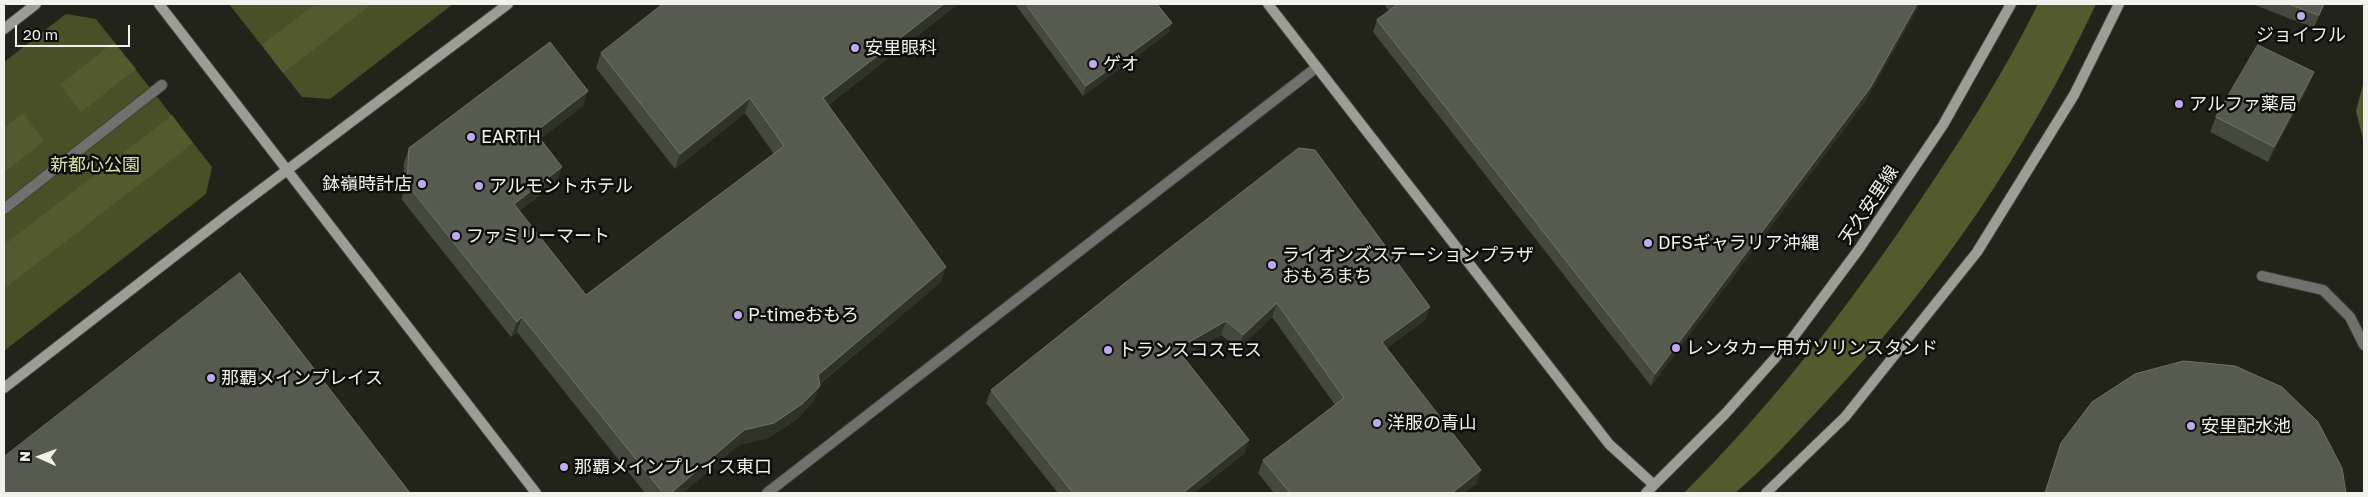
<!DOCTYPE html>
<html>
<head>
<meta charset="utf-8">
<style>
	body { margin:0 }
	#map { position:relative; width:2368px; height:497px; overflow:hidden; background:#22241a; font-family:"Golos Text",sans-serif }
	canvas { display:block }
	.frame { position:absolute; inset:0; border:5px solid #f1f2eb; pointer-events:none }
	.north { position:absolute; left:15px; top:432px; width:50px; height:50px; -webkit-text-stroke:4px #0c0d08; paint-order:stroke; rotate:272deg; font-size:14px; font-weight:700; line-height:20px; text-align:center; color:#f1f2eb }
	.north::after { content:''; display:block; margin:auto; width:18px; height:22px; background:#f1f2eb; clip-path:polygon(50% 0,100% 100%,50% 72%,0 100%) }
	.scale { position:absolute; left:15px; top:25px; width:115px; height:22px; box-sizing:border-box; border:2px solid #f1f2eb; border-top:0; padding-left:6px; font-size:15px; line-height:18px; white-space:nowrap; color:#f1f2eb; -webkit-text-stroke:4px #0c0d08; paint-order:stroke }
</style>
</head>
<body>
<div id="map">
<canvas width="2368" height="497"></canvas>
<div class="frame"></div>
<div class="north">N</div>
<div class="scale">20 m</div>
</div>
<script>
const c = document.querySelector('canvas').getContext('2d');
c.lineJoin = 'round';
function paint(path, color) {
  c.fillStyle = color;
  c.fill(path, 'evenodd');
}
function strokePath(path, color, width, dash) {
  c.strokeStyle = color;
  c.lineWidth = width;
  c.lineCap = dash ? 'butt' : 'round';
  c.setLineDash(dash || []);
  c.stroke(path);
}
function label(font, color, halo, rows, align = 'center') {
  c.font = font + ' "Golos Text","Noto Sans JP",sans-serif';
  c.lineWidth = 5;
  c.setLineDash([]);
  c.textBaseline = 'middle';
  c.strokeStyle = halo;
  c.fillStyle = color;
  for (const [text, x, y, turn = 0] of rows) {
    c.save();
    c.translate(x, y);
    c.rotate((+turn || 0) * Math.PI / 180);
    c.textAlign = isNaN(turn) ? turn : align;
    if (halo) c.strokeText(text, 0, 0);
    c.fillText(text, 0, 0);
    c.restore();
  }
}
const green = new Path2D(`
	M229,4h224l-123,95 -28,-2z
	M66,14l30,5 116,148 -6,27 -202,157v-289z`);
const forest = new Path2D(`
	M315,4h57l-89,69 -21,-28z
	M2038,4h58c-69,148 -161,282 -273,401 -29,31 -56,61 -88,88h-51c88,-88 166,-188 235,-291 43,-64 85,-129 119,-198z
	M114,42l22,27 -55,43 -21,-27z
	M2364,81v62l-8,-32z
	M23,113l21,28 -40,31v-44z
	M172,115l21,28 -189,146v-44z`);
const lane = new Path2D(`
	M2262,276l61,14 27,27 14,28`);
const street = new Path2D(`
	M4,209l158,-124
	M767,493l550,-426`);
const secondary = new Path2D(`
	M159,4l377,489
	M1268,4l341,440 45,41
	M4,29l32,-25
	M4,388l230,-178 274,-206
	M1646,493l79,-79 67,-75 67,-90 84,-124 68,-121
	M1766,493l79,-76 132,-165 97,-157 45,-91`);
const wall = new Path2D(`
	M663,4h295l-130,101 113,177 -121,102 -6,17 -18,19 -28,18 -29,7 -56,48h-38l-128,-161 -6,5 -109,-137 2,-37 5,-15 174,-42 -42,32 16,44 -38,29 67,84 188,-141 -29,-41 -70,56 -79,-101 5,-15z
	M1015,4h142l15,19 -4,10 -85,63z
	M1384,4h536l-54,96 -215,286 -278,-354 4,-12 12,-9z
	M2252,4h72l-10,24z
	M2308,87l-40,75 -58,-30 6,-15z
	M1140,271l290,36 -5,13 -38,28 90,135 -13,10h-190l-16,-20 5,-13 72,-55 -63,-88 -33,32 -18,-14 -38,22 62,96 -51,40h-136l-72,-90 5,-13z`);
const shadedWall = new Path2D(`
	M944,4h14l-141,109 6,-15z
	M1917,4h3l-54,96 -215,286 4,-12z
	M1172,23l-4,10 -85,63 3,-10z
	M2314,72l-6,15 -40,75 6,-15z
	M588,91l-5,15 -53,41 5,-15z
	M750,98l-5,15 -70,56 5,-15z
	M562,167l-5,15 -49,37 6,-15z
	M946,267l-5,15 -129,108 6,-15z
	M1277,303l-5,14 -33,32 4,-14z
	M1430,307l-5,13 -47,35 4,-13z
	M522,317l-5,15 -6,5 6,-15z
	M1226,321l-5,14 -48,28 4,-14z
	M820,386l-6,15 -18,19 -28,18 -29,7 -56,48h-12l73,-63z
	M1249,440l-4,13 -51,40h-11z
	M1481,470l-4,13 -13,10h-12z`);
const building = new Path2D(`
	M663,4h281l-121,94 123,169 -128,108 2,11 -18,18 -28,19 -30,7 -73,63h-8l-141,-176 -5,5 -110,-138 2,-36 141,-106 38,49 -53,41 27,35 -48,37 72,91 198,-149 -34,-48 -70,56 -79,-101z
	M1026,4h131l15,19 -86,63z
	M1398,4h-1h520l-47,84 -215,286 -278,-354z
	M2289,4h35l-5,11z
	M2258,45l56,27 -40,75 -58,-30z
	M1299,148l16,2 115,157 -48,35 99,128 -29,23h-162l-27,-33 81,-62 -67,-95 -34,32 -17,-14 -49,28 72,91 -66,53h-110l-82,-103 149,-119z
	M240,273l170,220h-406v-36z
	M2184,361l51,5 47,21 36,35 24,46 4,25h-301l16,-50 31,-41 43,-28z`);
const markers = [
	[2301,16,5,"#bfa8f4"],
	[855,48,5,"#bfa8f4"],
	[1093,64,5,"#bfa8f4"],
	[2179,104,5,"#bfa8f4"],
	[471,137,5,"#bfa8f4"],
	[422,184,5,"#bfa8f4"],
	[479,186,5,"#bfa8f4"],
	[456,236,5,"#bfa8f4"],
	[1648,243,5,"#bfa8f4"],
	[1272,265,5,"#bfa8f4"],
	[738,315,5,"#bfa8f4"],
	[1676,348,5,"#bfa8f4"],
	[1108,350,5,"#bfa8f4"],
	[211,378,5,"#bfa8f4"],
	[1377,423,5,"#bfa8f4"],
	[2191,426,5,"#bfa8f4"],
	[564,467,5,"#bfa8f4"]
];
const poiNames = [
	["ジョイフル",2301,35,"center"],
	["安里眼科",865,48],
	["ゲオ",1103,64],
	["アルファ薬局",2189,104],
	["EARTH",481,137],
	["鉢嶺時計店",412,184,"right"],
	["アルモントホテル",489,186],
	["ファミリーマート",466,236],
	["DFSギャラリア沖縄",1658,243],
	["ライオンズステーションプラザ",1282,255],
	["おもろまち",1282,276],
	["P-timeおもろ",748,315],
	["レンタカー用ガソリンスタンド",1686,348],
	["トランスコスモス",1118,350],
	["那覇メインプレイス",221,378],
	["洋服の青山",1387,423],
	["安里配水池",2201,426],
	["那覇メインプレイス東口",574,467]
];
const parkNames = [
	["新都心公園",95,165]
];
const streetNames = [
	["天久安里線",1869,205,-56]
];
paint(green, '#495028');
paint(forest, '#525a2e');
strokePath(lane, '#3f4137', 12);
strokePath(street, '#3f4137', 12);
strokePath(secondary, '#3f4137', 12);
strokePath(lane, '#70716c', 10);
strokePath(street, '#70716c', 10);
strokePath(secondary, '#9c9e95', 10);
paint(wall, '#45483c');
paint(shadedWall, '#2f3227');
paint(building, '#575a4f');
strokePath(building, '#707267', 1);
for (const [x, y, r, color] of markers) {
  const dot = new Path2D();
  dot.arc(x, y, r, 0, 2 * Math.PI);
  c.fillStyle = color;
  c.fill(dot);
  strokePath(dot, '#0c0d08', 2);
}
label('18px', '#f1f2eb', '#0c0d08', poiNames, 'left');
label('18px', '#d6e59c', '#0c0d08', parkNames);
label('18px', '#f1f2eb', '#0c0d08', streetNames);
</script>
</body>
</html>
